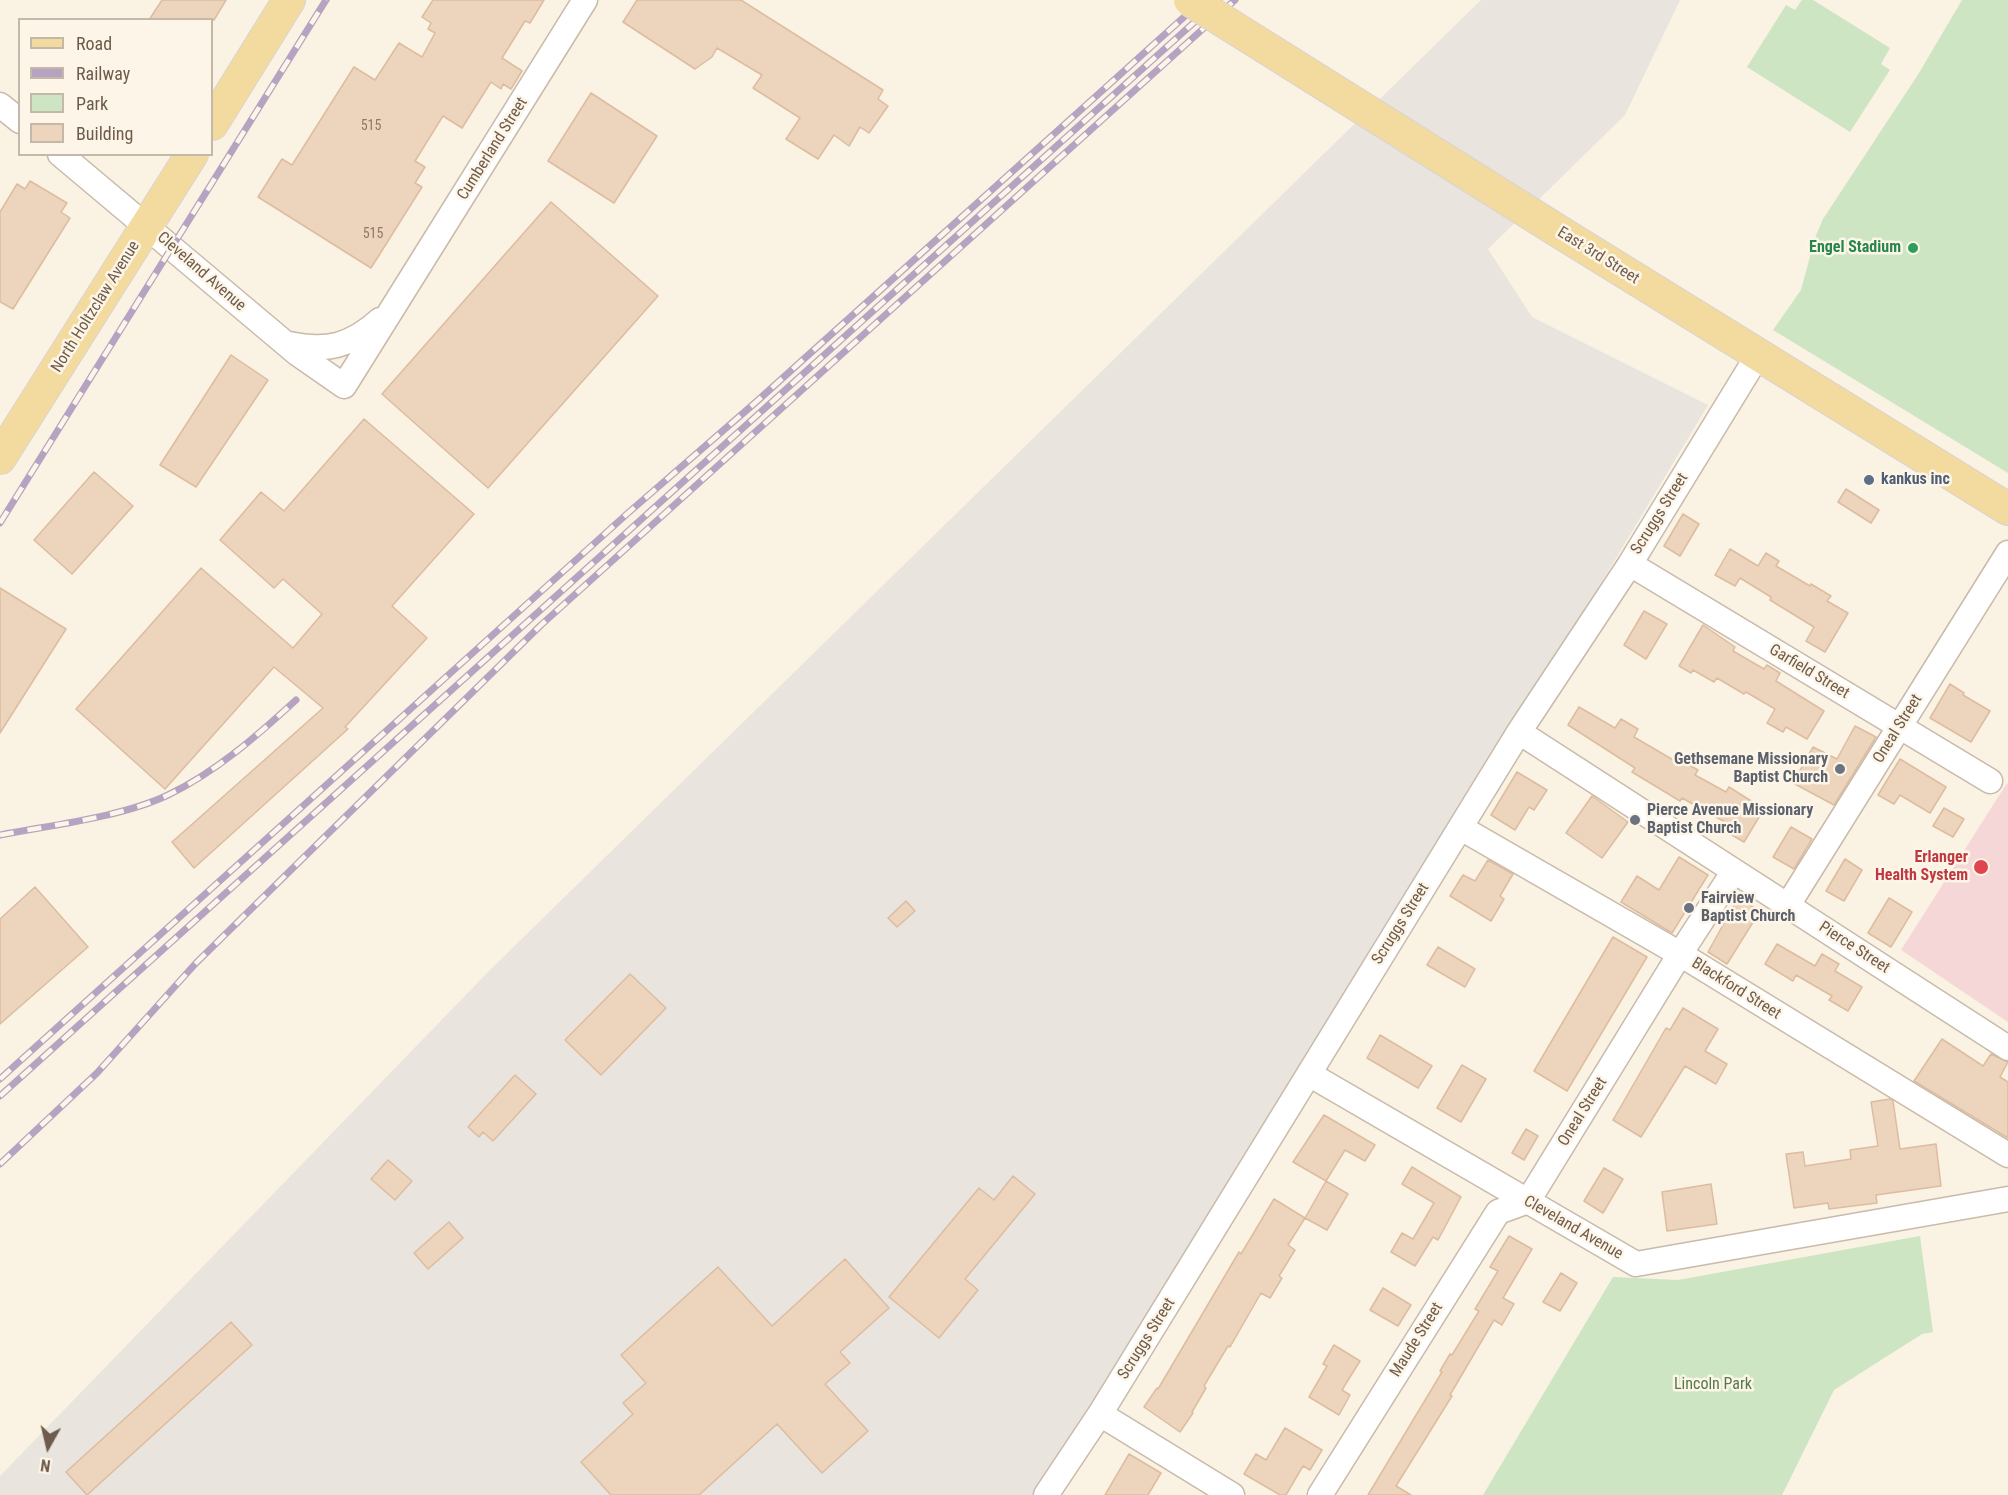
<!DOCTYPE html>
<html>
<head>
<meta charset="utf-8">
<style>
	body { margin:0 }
	#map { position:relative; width:2008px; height:1495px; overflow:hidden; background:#faf2e2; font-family:"Roboto Condensed",sans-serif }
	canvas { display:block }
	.legend { position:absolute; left:18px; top:18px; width:195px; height:138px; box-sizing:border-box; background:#fdf6e8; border:2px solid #c4b8a9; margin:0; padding:8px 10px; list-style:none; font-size:18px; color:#6f5b4b }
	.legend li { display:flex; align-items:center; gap:12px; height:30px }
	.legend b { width:30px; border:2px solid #c4b8a9 }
	.north { position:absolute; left:18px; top:1417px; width:60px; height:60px; -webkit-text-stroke:4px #fdf6e8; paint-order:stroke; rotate:188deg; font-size:16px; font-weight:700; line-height:24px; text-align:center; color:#6f5b4b }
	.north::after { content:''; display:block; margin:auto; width:21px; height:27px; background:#6f5b4b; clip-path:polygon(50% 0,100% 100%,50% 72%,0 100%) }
</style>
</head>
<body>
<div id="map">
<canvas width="2008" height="1495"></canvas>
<ul class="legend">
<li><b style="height:8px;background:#f3dba0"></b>Road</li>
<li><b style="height:8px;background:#b6a3c1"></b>Railway</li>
<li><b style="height:16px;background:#cee5c3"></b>Park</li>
<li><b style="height:16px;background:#ecd4bd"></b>Building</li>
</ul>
<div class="north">N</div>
</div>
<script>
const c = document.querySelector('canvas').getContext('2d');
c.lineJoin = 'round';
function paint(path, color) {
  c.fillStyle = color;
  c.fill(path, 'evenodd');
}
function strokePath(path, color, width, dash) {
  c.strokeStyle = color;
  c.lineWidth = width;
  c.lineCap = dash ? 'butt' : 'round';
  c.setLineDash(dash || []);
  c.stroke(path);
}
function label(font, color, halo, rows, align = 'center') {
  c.font = font + ' "Roboto Condensed",sans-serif';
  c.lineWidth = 5;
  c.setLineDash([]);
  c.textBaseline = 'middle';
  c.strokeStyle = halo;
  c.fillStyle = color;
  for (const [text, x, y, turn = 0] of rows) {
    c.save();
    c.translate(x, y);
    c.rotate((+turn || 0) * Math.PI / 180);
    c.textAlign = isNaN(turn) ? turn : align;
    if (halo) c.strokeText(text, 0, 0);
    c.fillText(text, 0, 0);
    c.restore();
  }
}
const industrial = new Path2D(`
	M1481,0h199l-55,115 -137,134 44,68 176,88 -655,1090h-1053v-19l490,-506z`);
const medical = new Path2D(`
	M2007,783l1,1v238l-107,-72z`);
const green = new Path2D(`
	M1802,0h11l77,48 -9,16 9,6 -40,62 -103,-65 39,-62 9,5z
	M1962,0h46v473l-235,-143 28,-40 14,-52 8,-19 96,-146z
	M1920,1236l13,96 -11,2 -88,56 -52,105h-299l130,-218 65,3z`);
const building = new Path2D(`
	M162,0h64l-12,20h-65z
	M433,0h111l-14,23 -5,-2 -23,37 20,13 -11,18 -8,-5 -2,5 -10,-7 -29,46 -19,-12 -28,45 10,6 -10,16 7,4 -51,81 -113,-71 24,-38 10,6 62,-98 21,13 24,-37 23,14 13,-24 -7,-4 3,-6 -9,-6z
	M637,0h104l142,90 -5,9 10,7 -19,27 -9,-6 -11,19 -15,-11 -16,24 -32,-20 14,-21 -47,-30 9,-13 -45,-27 -5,9 -17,12 -72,-47z
	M591,93l66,43 -43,67 -66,-42z
	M30,181l37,22 -6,9 9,6 -57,91 -13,-7v-90l17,-28 8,5z
	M551,202l107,94 -170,192 -106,-94z
	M231,355l37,25 -72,107 -36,-22z
	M364,419l110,95 -82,92 35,32 -82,89 3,2 -154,139 -22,-26 151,-134 -49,-41 -109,122 -89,-80 125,-141 92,80 29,-34 -39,-35 -9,9 -54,-48 41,-48 23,19z
	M94,472l39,34 -61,68 -38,-34z
	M1846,489l33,21 -8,13 -33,-21z
	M1683,514l16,10 -19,32 -16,-10z
	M1730,549l28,17 8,-13 13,8 -3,5 34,20 1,-2 20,12 -4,5 21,12 -23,39 -19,-11 8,-14 -44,-27 1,-3 -31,-19 -5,8 -20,-11z
	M0,588l66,41 -66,104z
	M1644,611l23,13 -21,35 -22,-14z
	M1703,625l32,22 -2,4 31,18 3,-4 13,8 -4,8 48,30 -17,28 -21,-12 -3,5 -16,-9 8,-14 -29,-17 -2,2 -27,-16 -3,4 -21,-12 -2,3 -12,-7z
	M1950,684l14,9 -1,2 27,16 -19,31 -41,-24z
	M1579,707l36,21 6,-9 17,10 -4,8 41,24 1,-3 22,12 -3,5 31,17 3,-5 35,22 -20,33 -14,-8 4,-7 -52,-29 -2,3 -48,-29 3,-4 -67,-43z
	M1855,726l21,11 -42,68 -41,-22 20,-36 24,12z
	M1900,759l46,28 -16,26 -30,-18 -6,9 -16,-9z
	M1517,772l30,18 -13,20 -5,-3 -14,23 -24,-15z
	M1592,796l36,26 -26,36 -36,-25z
	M1944,808l20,11 -11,18 -20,-11z
	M1791,827l21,12 -18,30 -21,-12z
	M1679,857l29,18 -36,58 -51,-31 16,-26 22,14z
	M1845,859l17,11 -18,31 -18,-10z
	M1488,860l25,14 -13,22 4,3 -13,22 -41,-25 13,-21 12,6z
	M35,887l53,60 -88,77v-105z
	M1738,898l22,13 -33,53 -19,-12z
	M1889,898l23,14 -21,35 -23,-14z
	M906,901l9,10 -18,16 -9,-9z
	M1613,937l34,20 -80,134 -33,-20z
	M1777,944l38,22 7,-12 17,10 -4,7 27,16 -14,24 -19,-11 3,-4 -36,-21 -3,6 -28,-17z
	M1438,947l37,22 -10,18 -38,-22z
	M630,974l36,34 -65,67 -36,-35z
	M1683,1008l35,21 -13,22 22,13 -11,20 -31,-18 -44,71 -28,-17 53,-92 4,2z
	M1380,1035l52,31 -14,22 -51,-30z
	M1942,1039l41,27 8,-12 17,8 -8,15 8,5v56l-94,-57z
	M1462,1065l24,14 -25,43 -24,-14z
	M515,1075l21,19 -43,47 -10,-9 -4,5 -11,-10z
	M1890,1099l3,2 7,48 36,-5 5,42 -65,9 1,8 -48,6 -1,-6 -34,5 -8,-54 17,-2 2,14 46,-7 -1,-9 28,-4 -7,-44z
	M1324,1115l51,30 -10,16 -20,-11 -19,31 -33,-19z
	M1526,1129l12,7 -14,24 -12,-7z
	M388,1160l24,21 -17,19 -24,-21z
	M1412,1167l49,30 -23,43 -5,-3 -18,29 -24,-14 11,-19 11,6 21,-36 -32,-19z
	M1604,1168l19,11 -20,34 -19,-12z
	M1013,1176l22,18 -70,85 13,11 -39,48 -50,-41 90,-109 15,12z
	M1326,1181l22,13 -21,36 -22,-12z
	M1711,1184l6,40 -50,7 -5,-39z
	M1274,1199l31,19 -17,27 7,5 -16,26 3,2 -12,20 -9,-5 -31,54 -2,-1 -24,40 2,2 -14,24 1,1 -13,19 -36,-25 13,-19 1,1 81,-137 2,2z
	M449,1222l14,16 -35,31 -14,-16z
	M1509,1236l23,13 -29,49 11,6 -12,21 -8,-5 -44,75 2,1 -56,90 15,9h-43l74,-123 -2,-1 10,-17 2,1 27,-44 -4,-2 23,-38 -8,-4z
	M845,1259l44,49 -49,44 10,11 -25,21 43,47 -46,42 -45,-49 -78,71h-88l-30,-33 52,-48 -10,-11 23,-20 -25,-28 97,-88 54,59z
	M1561,1273l16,10 -17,28 -17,-9z
	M1383,1288l28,17 -13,21 -28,-16z
	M231,1322l21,23 -165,150 -21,-23z
	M1334,1345l26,16 -18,29 8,5 -11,20 -30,-18 18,-31 -4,-2z
	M1285,1428l37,22 -12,20 -7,-4 -17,29h-6l-36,-21 12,-20 10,6z
	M1129,1454l32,19 -13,22h-43z`);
const minor = new Path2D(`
	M0,105l20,16
	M60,154l238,200 46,32 241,-386
	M289,344c38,8 62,2 91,-24
	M1630,564l360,217
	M1519,732l489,316
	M1461,828l219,126 328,201
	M1788,905l220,-352
	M1309,1074l327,190 372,-65
	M1100,1414l132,81
	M1046,1495l54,-81 419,-682 111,-168 128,-209
	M1320,1495l178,-283 30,-11 152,-247 54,-83`);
const major = new Path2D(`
	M212,124l77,-124
	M1563,234l445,275
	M0,458l192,-304`);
const rail = new Path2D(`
	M0,523l326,-523
	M0,835c52,-10 122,-18 168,-40 48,-23 90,-60 128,-95
	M0,1079l628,-566 128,-111 447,-402
	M0,1096l1219,-1096
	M0,1164l97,-91 99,-110 345,-338 694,-625`);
const majorBridge = new Path2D(`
	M1190,0l373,234`);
const markers = [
	[1913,248,6,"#2e9e5b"],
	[1869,480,6,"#5c6f8a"],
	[1840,769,6,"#6b7280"],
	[1635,820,6,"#6b7280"],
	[1981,867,8,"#e0444e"],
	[1689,908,6,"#6b7280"]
];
const numberNames = [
	["515",371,126],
	["515",373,234]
];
const streetNames = [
	["Cumberland Street",493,149,-58],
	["East 3rd Street",1598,256,32],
	["Cleveland Avenue",201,272,41],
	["North Holtzclaw Avenue",96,307,-58],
	["Scruggs Street",1660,514,-58],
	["Garfield Street",1809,672,31],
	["Oneal Street",1898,729,-58],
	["Scruggs Street",1401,924,-58],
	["Pierce Street",1854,948,33],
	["Blackford Street",1736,989,32],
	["Oneal Street",1583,1112,-58],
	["Cleveland Avenue",1573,1228,30],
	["Scruggs Street",1147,1339,-58],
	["Maude Street",1417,1340,-58]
];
const leisureNames = [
	["Engel Stadium",1901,248]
];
const serviceNames = [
	["kankus inc",1881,480]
];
const worshipNames = [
	["Gethsemane Missionary",1828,760,"right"],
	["Baptist Church",1828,778,"right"],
	["Pierce Avenue Missionary",1647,811],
	["Baptist Church",1647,829],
	["Fairview",1701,899],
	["Baptist Church",1701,917]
];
const healthNames = [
	["Erlanger",1968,858],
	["Health System",1968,876]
];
const parkNames = [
	["Lincoln Park",1713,1385]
];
paint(industrial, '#e9e4dd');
paint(medical, '#f6d7d8');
paint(green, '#cee5c3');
paint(building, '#ecd4bd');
strokePath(building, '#ddbc9f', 1.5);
strokePath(minor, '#c9baaa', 27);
strokePath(major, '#dad4d0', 34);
strokePath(minor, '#fff', 24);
strokePath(major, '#f3dba0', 32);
strokePath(rail, '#b6a3c1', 7);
strokePath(rail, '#fdf6e8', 4.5, [14]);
strokePath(majorBridge, '#dad4d0', 34, []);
strokePath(majorBridge, '#f3dba0', 32);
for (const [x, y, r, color] of markers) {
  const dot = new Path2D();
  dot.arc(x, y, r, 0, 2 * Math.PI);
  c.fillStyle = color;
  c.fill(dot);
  strokePath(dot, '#fdf6e8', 2);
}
label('14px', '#8e7968', null, numberNames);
label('16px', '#6f5b4b', '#fdf6e8', streetNames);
label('bold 16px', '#27864d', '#fdf6e8', leisureNames, 'right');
label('bold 16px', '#4e5e75', '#fdf6e8', serviceNames, 'left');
label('bold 16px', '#5b616d', '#fdf6e8', worshipNames, 'left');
label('bold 16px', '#be3a42', '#fdf6e8', healthNames, 'right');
label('16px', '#537a48', '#fdf6e8', parkNames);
</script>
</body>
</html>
